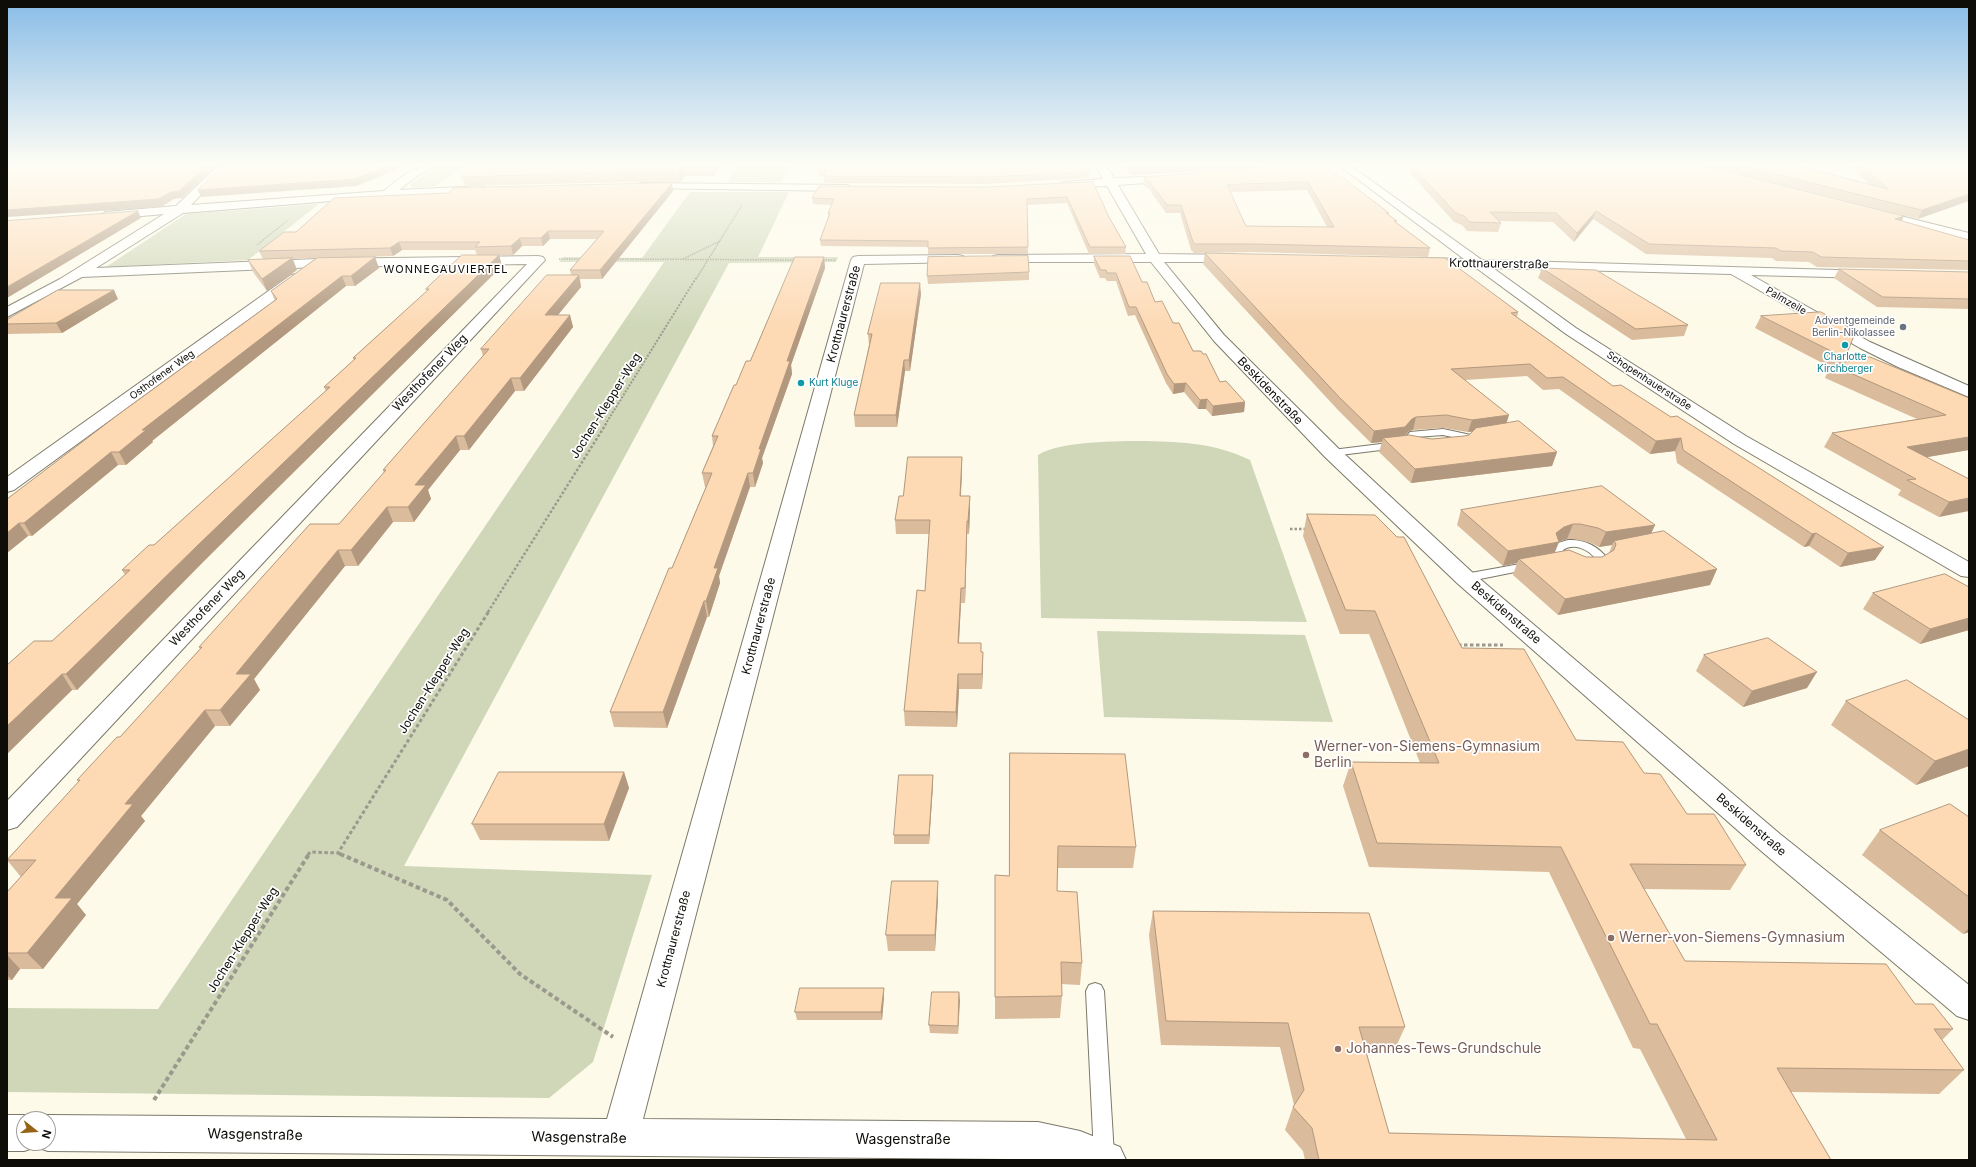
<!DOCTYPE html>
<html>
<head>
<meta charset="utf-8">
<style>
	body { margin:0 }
	#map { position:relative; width:1976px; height:1167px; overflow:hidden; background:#fdfae9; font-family:Inter,sans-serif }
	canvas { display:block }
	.frame { position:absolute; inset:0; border:8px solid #0e0d08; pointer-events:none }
	.north { position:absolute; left:16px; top:1111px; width:40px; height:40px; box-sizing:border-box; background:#fff; border:1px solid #9f9e9c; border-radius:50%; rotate:107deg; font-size:11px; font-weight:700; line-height:16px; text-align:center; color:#0e0d08 }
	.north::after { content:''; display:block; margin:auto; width:14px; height:18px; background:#966416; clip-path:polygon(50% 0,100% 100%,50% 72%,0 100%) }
</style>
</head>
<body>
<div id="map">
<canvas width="1976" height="1167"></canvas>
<div class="frame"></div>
<div class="north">N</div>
</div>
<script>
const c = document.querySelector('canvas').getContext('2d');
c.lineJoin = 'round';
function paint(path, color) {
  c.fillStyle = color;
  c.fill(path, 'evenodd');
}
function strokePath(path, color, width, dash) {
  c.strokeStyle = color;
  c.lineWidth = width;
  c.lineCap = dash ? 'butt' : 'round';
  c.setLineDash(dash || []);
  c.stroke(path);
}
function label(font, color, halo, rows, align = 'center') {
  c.font = font + ' Inter,sans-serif';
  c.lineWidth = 3.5;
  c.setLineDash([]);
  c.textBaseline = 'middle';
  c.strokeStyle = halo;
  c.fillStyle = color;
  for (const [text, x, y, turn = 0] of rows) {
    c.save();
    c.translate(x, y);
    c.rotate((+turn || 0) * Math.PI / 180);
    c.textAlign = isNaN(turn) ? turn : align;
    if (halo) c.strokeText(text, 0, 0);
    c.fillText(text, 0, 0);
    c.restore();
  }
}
const green = new Path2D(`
	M439,166h28l-32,20 -23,2 -2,-4z
	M738,166h52l-9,16h-54z
	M690,192h99l-31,65h80l-2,5 -107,1 -325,603 248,9 -59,187 -44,36 -542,-6v-84l151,1 506,-747h-105l4,-5 79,1z
	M319,204l-71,56 -142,7 80,-53z
	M1146,441c38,1 68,2 104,19l57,162 -266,-4 -3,-163c21,-14 81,-14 108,-14z
	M1097,631l208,4 28,87 -229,-5z`);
const pathFar4 = new Path2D(`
	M257,245l31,-25
	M559,259h23
	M615,259l181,1
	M683,259l37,-18
	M823,260h13
	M696,279l46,-74`);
const pathFar3 = new Path2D(`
	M605,425l91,-147`);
const pathFar2 = new Path2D(`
	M1290,529h16
	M488,612l118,-188`);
const pathFar1 = new Path2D(`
	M1458,645h45
	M338,853l4,2
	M308,855l2,-3 28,1 151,-242`);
const path = new Path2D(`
	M340,854l107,46 73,74 93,63
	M154,1100l155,-246`);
const lane = new Path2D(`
	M1443,429l28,6 2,2 -10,11 -4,1 -5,-3 7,-7 -18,-4 -27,2c-4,5 -7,11 -15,9l-4,2 -65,8 -5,-3 5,-3 65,-8 4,1 9,-11z
	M1568,540c16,-1 30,6 40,19l-1,5 -10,5h-8l-2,-2 9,-5v-3c-7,-9 -22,-17 -33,-9l1,4 6,6 -6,3c-8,-1 -12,-6 -13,-14l7,-6z
	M1531,562l6,4 -2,2 -70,14 -6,-4 6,-4z
	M1095,983l6,2 3,6 10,164 -2,5h-16l-2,-5 -8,-164 3,-6z`);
const street = new Path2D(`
	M218,166h11l-38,39 193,-14c15,-12 31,-27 51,-25l-18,10 -18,14 82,-4 6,3 -6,3 -112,6 -186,15 -87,55 221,-9 221,-3 5,1 2,3 -528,567 -10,3v-29l520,-537 -210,3 -235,10 -75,40v-10l53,-28 104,-65 -55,5 -6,-4 2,-3 71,-6z
	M1096,166h10l8,12 63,-2 1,2 -1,2 -4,1 -55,4 41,69 80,1 2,3 -2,3 -5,1h-70l60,73 115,114 134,124 307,261 189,151v35l-12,-4 -197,-166 -303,-267 -132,-126 -111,-116 -63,-79h-158l-2,-3 2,-3 5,-1 148,-1 -39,-68 -43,2 -6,-3 6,-3 39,-3z
	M1340,166h11l131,94 391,11 2,3 -2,3 -5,1 -117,-3 119,67 99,44v11l-71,-30 -38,-19 -129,-74 -238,-6 83,60 170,108 223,126v15l-8,-1 -227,-132 -168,-110 -91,-67 -58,-2 -2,-3 2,-3 5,-1 42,1z
	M642,183l205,2 6,3 -6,3 -209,-3 -2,-2 2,-2z
	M1872,209l97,24v8l-101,-25 -2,-3z
	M958,255l5,1 2,3 -2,3 -99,2 -221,855 395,3 42,9 40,16 6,13 -1078,-9 -12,-4 -12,4h-17v-36h17l11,4h-11v24h24v-24h-11l11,-4 559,4 244,-859 2,-3 5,-1z
	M296,274l5,1 2,3 -2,3 -287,209 -7,2v-15l284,-202z`);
const wall = new Path2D(`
	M474,166h247l-7,10h-29l-5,6h-55l-160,4 -3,-9z
	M1120,166h135l-18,3 -105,6z
	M1412,166h294l198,50 -2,5 67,19v30l-152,-3 -8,-5 -33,-1 -4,-3 -126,-4 -53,-35 -19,23 -21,-20 -54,-1 2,2 -3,9 -31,-1 -5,-6 -8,-3 -44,-49z
	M1708,166h91l70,18 -20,-18h120l-51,53z
	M818,170l271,2v6l-104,6 -161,-1v-7h-5z
	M1238,170l101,7 50,36 -1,1 9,7 -1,1 34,26 -2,9 -177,-5 -57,1 -3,-3 -11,-37h-14l-17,-24 -6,-4 1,-8zM1307,190l20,37 -81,-1 -16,-34z
	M1093,182l16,35 17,30 -1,7h-36l-22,-51 -40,2 1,49h-100v-7l-107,-1 -1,-6 8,-21v-6l3,-8 -18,-1 -1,-6 173,-11z
	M673,191l-71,88h-22l1,8 -23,28h12l3,12 -49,64h-9l-46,59h-9l-32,40 3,9 -17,23h-21l-35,44h-13l-91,113 6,11 -30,36h-15l-74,90 4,5 -68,83 9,11 -43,54h-23l-8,11h-5v-88l14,-15 -14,-17 72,-78 -2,-2 43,-43 80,-88 -1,-2 140,-123 45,-51 -1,-3 100,-114 -2,-7 90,-74 -1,-5 27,-31h-47l-7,7h-21l-9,9h-14l3,11 -297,294 -128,130h-5l-65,64 45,-113 73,-66 -3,-5 32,-25 172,-154 -2,-4 30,-27 -1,-2 74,-67 -1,-2 51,-34 -2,-5h-73l-9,6 -68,2 54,10 -24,18h-9l-194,155 1,1 -27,23h-8l-86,71h-4l-21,17v-54l268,-198 -4,-10 45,-33 -23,1 4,11 -30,21 -14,-19 -5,-12 15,-1 -4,-8 37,-19z
	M1205,253l313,59 -1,5 96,69 262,174 -35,7 -31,-21 -5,1 -127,-84 -2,-12 -25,3 -91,-65 -16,1 -16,-14 -62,4 41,43 51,29 -5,14 -141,17 -32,-31 3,-10 -11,1 -33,-33 -135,-146zM1443,428l25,4h4l-3,3 -5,1 -32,3 -27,-4 4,-4 4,-1z
	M1094,256l48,26 13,20 18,21 20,28 27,31 25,20 -1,10 -32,4 -6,-7h-8l-14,-17 -11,2 -7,-11 -31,-68 -7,1 -12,-35h-9l-2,-3h-5l-6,-14z
	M824,257l1,11 -34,97 1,9 -30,84 1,5 -8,24h-5l-31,89 1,7 -11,34h-2l-40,111 -53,-1 -4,-15 62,-144 34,-81h-1l-3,-14 11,-27 -1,-10 24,-51 14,-24z
	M1542,268l146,57 -4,11 -52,4 -94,-62z
	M1839,269l130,3v37l-92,-2 -43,-29z
	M1029,272v8l-101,4 -1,-8z
	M921,294l-11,77h-5l-8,56h-42l-1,-12 15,-70 -1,-11z
	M118,299l-56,34 -55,1v-14z
	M1761,316l84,42 -2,5 126,35v52l-43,7 43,22 -30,38 -41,-22 3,-5 -77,-43 8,-14 85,-14 -92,-41 5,-11 -75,-39z
	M962,457v13l-1,26h9v14l-1,24h-2l-2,69h-4l-2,40 22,9h2l-1,37h-23l-2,38 -52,-1 -1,-15 21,-120 4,-57h-33l-1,-14 8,-24z
	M1461,510l194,15 -4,9 66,35 -7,16 -152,30 -45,-40 4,-12 -14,3 -46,-41zM1567,539h7l17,4 8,4 13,-2 -3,8 -7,4h-16l-32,-4 5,-11z
	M1307,514l155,134 114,92 68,33 43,41 59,51 -16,25 -86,-1 41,72 230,43 38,25 -11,11 22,30 -25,24 -148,-2 40,68h-526l-2,-9 -18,-21 8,-23 1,-2 -14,-58 -119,-2 -12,-110 4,-24 252,116 -11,24h-28l23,82 297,6 -46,-90 -7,-1 -84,-176 -180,-5 -26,-81 8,-24 69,1 -51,-129h-29l-37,-98z
	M1969,587v43l-49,14 -57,-35 10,-16z
	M1704,655l103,33 -64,19 -47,-36z
	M1846,701l123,19v46l-53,19 -85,-60z
	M1010,753l126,94 -3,21h-75l-1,23 25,72 -2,22 -19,-1 1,12 -2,22 -65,1v-144l14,1z
	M624,772l5,16 -20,53 -129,-1 -8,-16z
	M933,775v9l-4,60h-35v-9z
	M1969,817v115l-6,2 -101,-79 18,-25z
	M938,898l-3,53h-47l-2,-16z
	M959,992l-1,42 -28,-1 -1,-8z
	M884,996l-2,24h-85l-2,-8z`);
const shadedWall = new Path2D(`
	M207,166h10l-35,32 -8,1 -13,8 -154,10v-7z
	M387,166h17l-47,20 -156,11 -3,-7z
	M683,166l2,10 -5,6 -2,-10z
	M712,166h9l-7,10z
	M1161,166h94l-18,3 -105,6v-7z
	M672,183l1,8 -71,88 -2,-9z
	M1969,194v7l-51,18 4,-9z
	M138,211l3,7 -134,80v-11z
	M1596,211l-3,8 -19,23 3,-9z
	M1904,216l-4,9 -5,-6z
	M548,231l2,8 -7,7 -2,-8z
	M520,238l2,8 -9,9 -2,-9z
	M399,242l3,8 -9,6 -3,-8z
	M499,255l3,11 -297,294 -128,130 -11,-16 131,-128z
	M375,257l4,11 -24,18 -4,-10z
	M824,257l1,11 -34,97 1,9 -30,84 1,5 -8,24 -2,-14 6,-24 28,-88z
	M292,258l5,12 -30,21 -5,-12z
	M579,275l2,12 -33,40 -3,-12z
	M342,276l4,10 -194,155 1,1 -27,23 -7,-13 23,-22z
	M920,283l1,11 -11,77 -1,-11z
	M114,290l4,9 -56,34 -6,-10z
	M570,315l3,12 -49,64 -4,-13z
	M904,360l1,11 -8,56 -1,-12z
	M511,378l4,13 -46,59 -5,-14z
	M1186,383l-2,9 -11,2 1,-10z
	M1207,399l-1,10h-8l2,-9z
	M1245,402l-1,10 -32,4 1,-10z
	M1509,415l-4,13 -37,4 4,-12z
	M1416,417l-3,13 -4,1 -8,9 -18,-2 -1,4 -11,1 3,-12z
	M456,436l4,14 -32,40 3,9 -17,23 -6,-15 7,-22z
	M1969,437v13l-70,12 8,-15z
	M1681,438l-6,13 -25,3 6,-13z
	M111,452l7,13 -86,71 -8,-13z
	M1557,452l-5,14 -141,17 4,-14z
	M962,457v13l-2,40v-14z
	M748,473l2,14 -31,89 1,7 -11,34 -3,-16 8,-33z
	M970,496v14l-1,24 -1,-13z
	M1969,498v13l-30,6 10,-15z
	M387,507l6,15 -35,44 -7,-16z
	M967,521v13l-2,69v-15z
	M19,523l9,13 -21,17v-20z
	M1573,524l-6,15 -9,3h1l-6,15 -34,2 -2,4 -14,3 5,-15 48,-18 8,-6z
	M1655,525l-7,15 -32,4 -2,-3 -2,4 -13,2 7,-15z
	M1816,533l-7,13 -5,1 8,-13z
	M1884,547l-9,13 -35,7 8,-14z
	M338,550l7,16 -91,113 6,11 -30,36 -10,-16 16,-36z
	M1717,569l-7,16 -152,30 7,-16z
	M961,588v15l-3,54v-14z
	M704,601l3,16 -40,111 -4,-16z
	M1969,618v12l-49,14 10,-15z
	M983,652v14l-1,23v-15z
	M1817,672l-10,16 -64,19 9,-16z
	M62,674l10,16 -65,64v-28z
	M958,674l1,15 -2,38 -1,-15z
	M205,710l10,16 -74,90 4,5 -68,83 9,11 -43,54 -16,-16 28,-55 70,-94z
	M1969,749v17l-53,19 19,-24z
	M624,772l5,16 -20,53 -5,-17z
	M933,775v9l-4,60v-9z
	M938,881v17l-3,53v-16z
	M1969,928v4l-6,2z
	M7,955l13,14 -8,11 -5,-5z
	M884,988v8l-2,24 -1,-8z
	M959,992l1,9 -2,33v-8z`);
const building = new Path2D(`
	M7,166h200l-28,25 -8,1 -13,7 -151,11z
	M222,166h165l-32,13 -157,11z
	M474,166h239h-30l-5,6h-55l-161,5z
	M819,166h267l3,6 -104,5 -162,-1 4,-6h-9z
	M1130,166h31l-29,2z
	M1264,166h60l15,11h3l47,36h-3l11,8h-3l36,27 -178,-4h-57l-2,-2 -12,-37h-14l-18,-24 -5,-4 94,-7zM1308,182l26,45 -88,-1 -19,-41z
	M1412,166h294l198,50 -9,3 74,21v21l-148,-4 -8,-5 -32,-1 -5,-3 -127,-4 -53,-33 -19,22 -21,-20 -66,-1 11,11 -31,-1 -6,-6 -8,-3z
	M1743,166h56l89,23 -26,-23h107v28l-47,16z
	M1093,182l16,35 17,30h-36l-23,-50 -40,2 1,48 -100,1v-7l-108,-1 10,-27h-2l6,-14 -22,-1 7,-12 166,1z
	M672,183l-72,87h-30l34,-39h-56l-7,7h-21l-9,8 -36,1 5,-5h-81l-9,6 -131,3 25,-19h12l38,-34 114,-5 6,-5z
	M138,211l-131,76v-66z
	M1205,253l240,5 73,54 -7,1 102,73 8,-1 50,32 6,-1 207,131 -36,6 -32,-20 -4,1 -129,-84 -2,-12 -25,3 -93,-64 -16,1 -17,-14 -79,5 58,46 -37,5 -26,-5 -30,2 -4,2 -7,8 -31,4 -34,-33z
	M462,255h37l-302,291 -131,128h-4l-55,52v-61l27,-24h18l78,-71h-8l27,-25h5l176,-158h-6l32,-29h-3l76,-69h-3z
	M1028,256l1,16 -102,4 1,-19z
	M1094,256h36l12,26h5l8,20 7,-1 11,22h6l14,28h8l2,3h3l14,28 6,-1 19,21 -32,4 -6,-7 -7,1 -14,-17 -12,1 -7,-10 -31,-67h-7l-13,-34h-9l-1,-3h-5z
	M375,257l-24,19h-9l-200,154h4l-27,22h-8l-87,71h-5l-12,10v-34l112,-85 158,-115 -6,-8 46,-33z
	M795,257h29l-37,104h3l-31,88h2l-8,24h-5l-34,95h4l-12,33h-2l-41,111h-53l59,-144h3l40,-95h-10l16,-37h-6l22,-51h2l10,-24h4z
	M292,258l-30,21 -14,-19z
	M1542,268l54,2 92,55 -52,4z
	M1839,269l130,3v27l-86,-2z
	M547,275h32l-34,40h25l-50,63h-9l-47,58h-8l-41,49h11l-18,22h-21l-36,43h-13l-102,124h15l-31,36h-15l-80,94h8l-78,94h17l-45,55h-20v-61l29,-32h-29l73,-80h-3l40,-43h3l82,-90h-3l111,-123h29l47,-54h-3l106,-121h-8z
	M881,283h39l-11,77h-5l-8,55h-42l18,-81h-4z
	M58,290h56l-58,33 -49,1v-4z
	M1821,312l35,19 -11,27 -84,-42z
	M1870,357l99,41v39l-62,10 62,32v19l-20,4 -42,-22 9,-1 -84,-46 114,-18 -114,-50z
	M1519,421l38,31 -142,17 -32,-31 26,-3 23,4 32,-3 5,-1 7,-7z
	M908,457h54l-2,39h10l-2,25h-1l-2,67h-4l-3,55h23v9h2l-1,22h-24l-2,38 -52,-1 13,-121 8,1 5,-71h-35l4,-24h4z
	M1602,486l53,39 -49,7 -8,-4 -18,-4h-7l-9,3 -8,6 3,9 -51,9 -47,-41z
	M1307,514l68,1 22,22h7l58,111 62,1 52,91 47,2 21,31 16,1 27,40h27l32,51 -116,-1 55,97 201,3 29,40h18l20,25h-19l30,41 -187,-2 54,92h-512l-7,-32 -19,-21 11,-17 -16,-67 -122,-2 -13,-110 216,2 36,114h-46l30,106 328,7 -60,-116h-7l-89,-177 -184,-4 -26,-81 88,1 -64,-152 -29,-1z
	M1664,531l53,38 -152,30 -46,-40 50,-9 17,7h16l12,-7 2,-6 -2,-3z
	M1945,574l24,13v31l-39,11 -57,-36z
	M1768,638l49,34 -65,19 -48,-36z
	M1907,680l62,40v29l-34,12 -89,-60z
	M1010,753l115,1 11,93 -78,-1 -1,45 20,1 5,71 -21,-1 1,34 -67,1v-122l14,1z
	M499,772h125l-20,52h-132z
	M899,775h34l-4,60h-35z
	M1950,804l19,13v80l-89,-67z
	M892,881h46l-3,54h-49z
	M800,988h84l-3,24h-86z
	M932,992h27l-1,34 -29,-1z`);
const markers = [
	[1903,327,4,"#6b7280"],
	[1845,345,4,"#0f9aa8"],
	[801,383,4,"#0f9aa8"],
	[1306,755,4,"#8d6e63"],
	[1611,938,4,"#8d6e63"],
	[1338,1049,4,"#8d6e63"]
];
const farStreetnames = [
	["Palmzeile",1786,301,30],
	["Osthofener Weg",162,375,-36],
	["Schopenhauerstraße",1649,381,33]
];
const farWorshipnames = [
	["Adventgemeinde",1895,321],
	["Berlin-Nikolassee",1895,333]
];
const farCulturenames = [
	["Charlotte",1845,357],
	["Kirchberger",1845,369],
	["Kurt Kluge",809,383,"left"]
];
const farNeighbourhoodnames = [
	["WONNEGAUVIERTEL",446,270]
];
const streetNames = [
	["Krottnaurerstraße",1499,264,1],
	["Krottnaurerstraße",844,314,-75],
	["Westhofener Weg",430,373,-46],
	["Beskidenstraße",1270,391,46],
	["Jochen-Klepper-Weg",606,406,-58],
	["Westhofener Weg",207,608,-46],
	["Beskidenstraße",1506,613,41],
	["Krottnaurerstraße",759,626,-75],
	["Jochen-Klepper-Weg",434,681,-58],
	["Beskidenstraße",1751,825,41],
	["Krottnaurerstraße",674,939,-75],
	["Jochen-Klepper-Weg",243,940,-58]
];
const nearEducationnames = [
	["Werner-von-Siemens-Gymnasium",1314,747],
	["Berlin",1314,763],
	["Werner-von-Siemens-Gymnasium",1619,938],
	["Johannes-Tews-Grundschule",1346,1049]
];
const nearStreetnames = [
	["Wasgenstraße",255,1135,1],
	["Wasgenstraße",579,1138,1],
	["Wasgenstraße",903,1140]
];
paint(green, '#cfd7b8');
strokePath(lane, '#7c796a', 2);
strokePath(street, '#7c796a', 2);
strokePath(pathFar4, '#9b998d', 1.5, [1.5, 1]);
strokePath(pathFar3, '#9b998d', 2, [2, 1.5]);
strokePath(pathFar2, '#9b998d', 2.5, [2.5, 2]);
strokePath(pathFar1, '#9b998d', 3, [3.5, 2.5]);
strokePath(path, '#9b998d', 4, [4.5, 3]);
paint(lane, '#fff');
paint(street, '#fff');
paint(wall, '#dabb9b');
paint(shadedWall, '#b1987e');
paint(building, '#fdd9b4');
strokePath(building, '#b1987e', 1);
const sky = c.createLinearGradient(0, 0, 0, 329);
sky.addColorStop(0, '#89bce7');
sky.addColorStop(0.5, '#fefdf5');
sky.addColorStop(1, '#fefdf500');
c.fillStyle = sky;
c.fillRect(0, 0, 1976, 329);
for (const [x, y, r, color] of markers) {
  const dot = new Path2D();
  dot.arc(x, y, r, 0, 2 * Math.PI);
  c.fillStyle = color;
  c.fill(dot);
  strokePath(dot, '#fff', 1.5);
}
label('10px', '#0e0d08', '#fff', farStreetnames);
label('10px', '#5b616d', '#fff', farWorshipnames, 'right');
label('10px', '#0d838f', '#fff', farCulturenames);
c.letterSpacing = '1px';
label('11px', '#0e0d08', '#fff', farNeighbourhoodnames);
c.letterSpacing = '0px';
label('12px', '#0e0d08', '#fff', streetNames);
label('14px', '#785e54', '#fff', nearEducationnames, 'left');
label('14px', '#0e0d08', '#fff', nearStreetnames);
</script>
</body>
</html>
